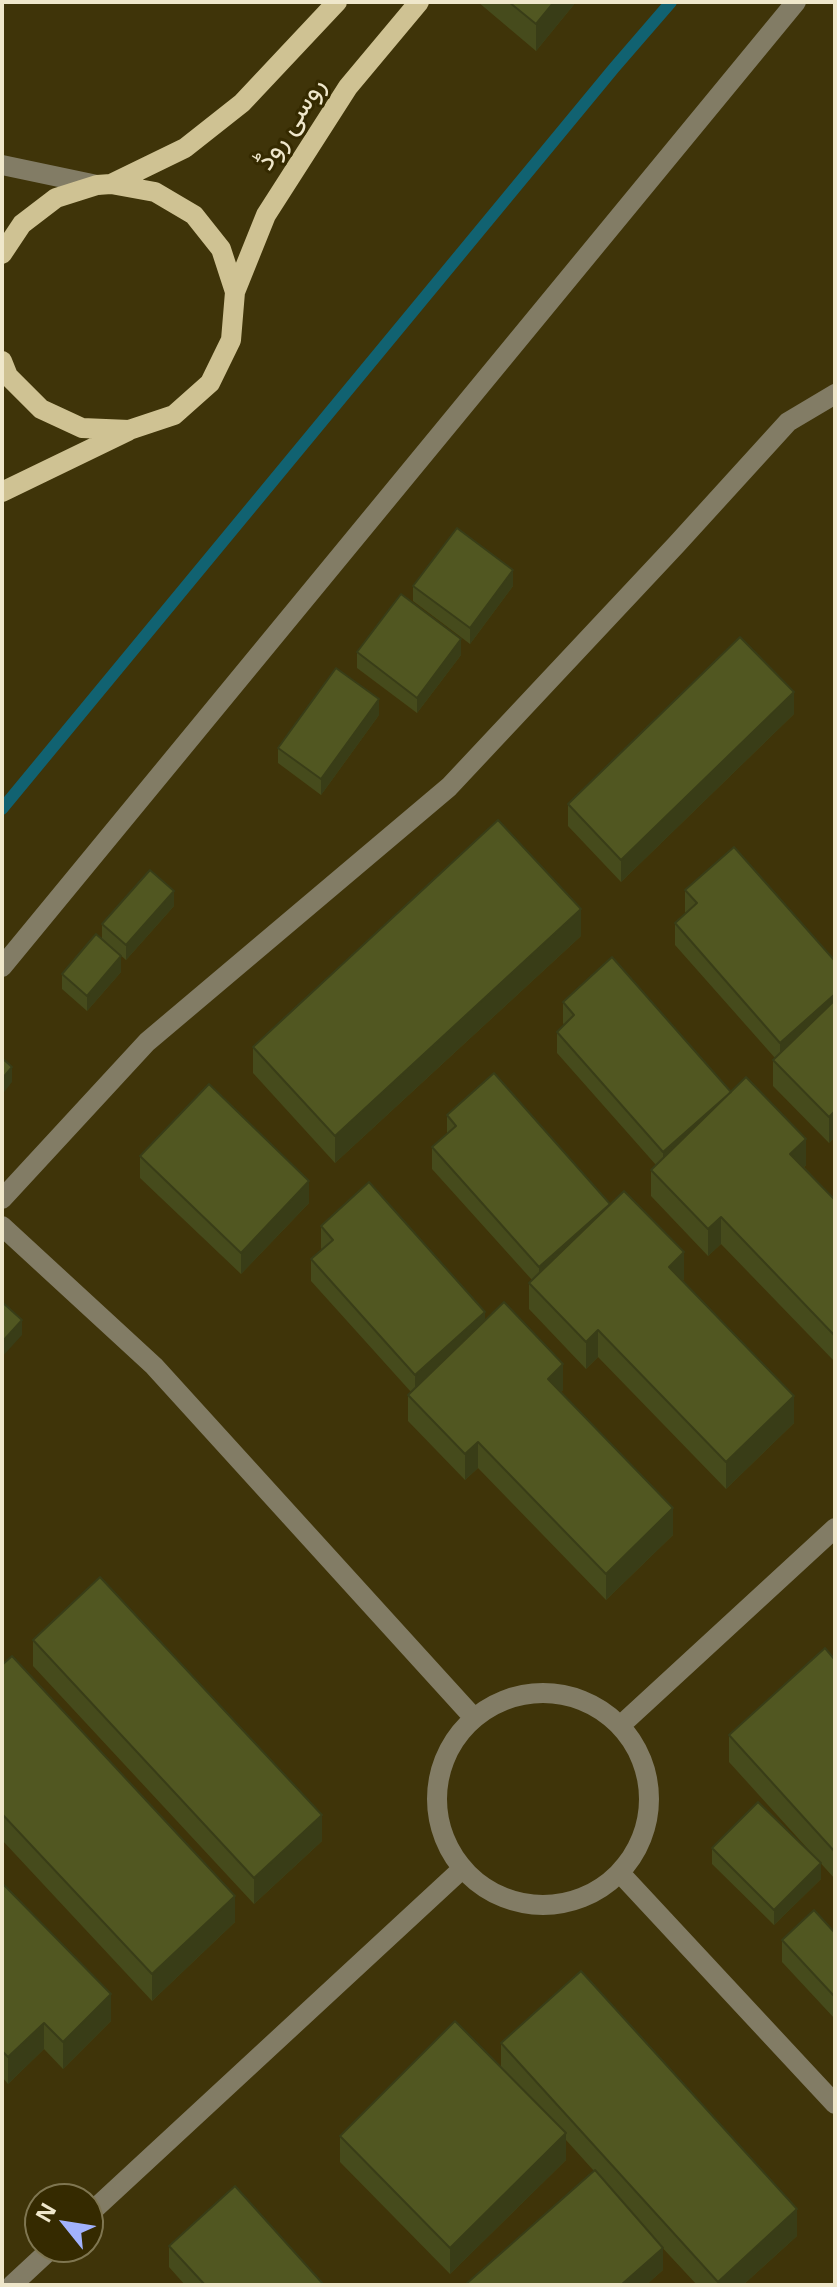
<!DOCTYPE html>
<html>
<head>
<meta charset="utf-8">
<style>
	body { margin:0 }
	#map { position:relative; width:837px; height:2287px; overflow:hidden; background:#3f3409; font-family:"Noto Sans",sans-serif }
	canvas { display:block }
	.frame { position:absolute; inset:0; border:4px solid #efe7cb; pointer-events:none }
	.north { position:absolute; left:24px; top:2183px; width:80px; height:80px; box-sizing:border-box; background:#352a00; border:2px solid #7f7651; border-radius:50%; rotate:300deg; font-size:22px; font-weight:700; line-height:32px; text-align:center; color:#efe7cb }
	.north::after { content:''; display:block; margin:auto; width:28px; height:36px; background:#a2b2fd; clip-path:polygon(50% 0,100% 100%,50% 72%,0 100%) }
</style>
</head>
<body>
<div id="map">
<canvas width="837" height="2287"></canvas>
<div class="frame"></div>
<div class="north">N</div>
</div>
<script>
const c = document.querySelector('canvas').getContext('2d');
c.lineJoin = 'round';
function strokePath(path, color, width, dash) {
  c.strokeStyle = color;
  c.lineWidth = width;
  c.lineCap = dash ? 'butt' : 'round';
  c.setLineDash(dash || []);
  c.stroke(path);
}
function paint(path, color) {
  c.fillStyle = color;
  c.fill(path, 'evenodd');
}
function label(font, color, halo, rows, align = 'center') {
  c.font = font + ' "Noto Sans",Vazirmatn,sans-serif';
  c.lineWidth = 6;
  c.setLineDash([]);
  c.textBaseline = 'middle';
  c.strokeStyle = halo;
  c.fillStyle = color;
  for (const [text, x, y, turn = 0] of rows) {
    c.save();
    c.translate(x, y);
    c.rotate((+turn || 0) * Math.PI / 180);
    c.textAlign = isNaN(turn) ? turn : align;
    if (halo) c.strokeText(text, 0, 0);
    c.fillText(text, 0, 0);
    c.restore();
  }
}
const stream = new Path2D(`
	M2,809l612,-741 57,-66`);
const minor = new Path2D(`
	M2,165l95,20
	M2,967l794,-965
	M2,1199l145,-157 302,-255 227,-242 112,-123 47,-28
	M2,1226l152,140 320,352
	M437 1799a106 106 0 1 1 212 0a106 106 0 1 1-212 0Z
	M621,1725l214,-197
	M620,1873l215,231
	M88,2215l374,-346
	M12,2285l41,-38`);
const major = new Path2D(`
	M111,184l74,-36 57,-45 95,-101
	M2,254l20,-30 34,-26 41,-13 14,-1 44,8 39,23 27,34 14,43 -4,48 -21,43 -36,32 -45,15 -47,-2 -41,-19 -33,-33 -6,-15
	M235,292l31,-77 82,-128 71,-85
	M2,492l126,-61`);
const wall = new Path2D(`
	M478,2h98l-40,49z
	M413,586h100l-43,58 -57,-43z
	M357,652l104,3 -44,58 -60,-45z
	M794,714l-173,168 -53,-56v-22z
	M379,715l-58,80 -43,-32v-15z
	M685,890l150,71v176l-6,6 -56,-57v-26l2,-2 -100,-113v-22l11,-10 -1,-1z
	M174,906l-48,54 -24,-21v-15z
	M581,936l-246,227 -82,-90v-26z
	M121,972l-34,39 -25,-22v-15z
	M563,1002l168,89 75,74 -2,2 31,33v162l-114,-118 -13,12 -57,-60v-26l5,-5 -99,-112v-21l7,-7 -1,-2z
	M447,1115l163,89 74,75 -2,2 112,142 -68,66 -128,-132 -12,12 -57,-60v-26l3,-3 -100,-111v-22l15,-13z
	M140,1156l169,47 -68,71 -101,-96z
	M321,1226l164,94 78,70 -2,2 112,143 -67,65 -128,-132 -13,12 -57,-59v-26l3,-3 -100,-111v-22l11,-9 -1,-2z
	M33,1640l289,201 -68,63 -221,-238z
	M835,1660v219l-106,-117v-27z
	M2,1665l233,257 -83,79 -150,-161z
	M712,1848l109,31 -47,46 -62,-61z
	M2,1883l109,138 -48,48 -19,-20 -36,35 -6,-7z
	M835,1933v86l-53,-57v-22z
	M501,2043l296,193 -54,49h-46l-39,-42 5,27 -17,15h-181l129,-114 -28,-31v20l-116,114 -110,-112v-26l161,-68z
	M169,2246l155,39h-139l-16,-18z`);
const shadedWall = new Path2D(`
	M554,2h22l-40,49v-27z
	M513,570v16l-43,58v-16z
	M461,639v16l-44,58v-15z
	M794,692v22l-173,168v-22z
	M379,699v16l-58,80v-16z
	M174,891v15l-48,54v-15z
	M581,909v27l-246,227v-27z
	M121,956v16l-34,39v-15z
	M835,994v22l-55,48v-21z
	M12,1067v15l-10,13v-16z
	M731,1092l-68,82v-22z
	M835,1111v26l-6,6v-26z
	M806,1139v26l-16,15v-26z
	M309,1181v22l-68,71v-21z
	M610,1204l-71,84v-21z
	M721,1217v27l-13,12v-27z
	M684,1252v27l-15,15v-27z
	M485,1312v22l-70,63v-22z
	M22,1320v15l-20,22v-15z
	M598,1330v27l-12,12v-27z
	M563,1364v26l-15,15v-26z
	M794,1396v27l-68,66v-27z
	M478,1442v26l-13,12v-26z
	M673,1508v27l-67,65v-26z
	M322,1815v26l-68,63v-26z
	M821,1863v16l-47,46v-15z
	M235,1896v26l-83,79v-27z
	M111,1994v27l-48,48v-27z
	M44,2023v26l-36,35v-27z
	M566,2133v27l-116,114v-26z
	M797,2209v27l-54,49h-25v-3z
	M663,2248v22l-17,15h-25z`);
const building = new Path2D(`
	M509,2h45l-18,22z
	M457,528l56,42 -43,58 -57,-42z
	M401,594l60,45 -44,59 -60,-46z
	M740,637l54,55 -173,168 -53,-56z
	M336,668l43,31 -58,80 -43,-31z
	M498,820l83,89 -246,227 -82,-89z
	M734,847l101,114v33l-55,49 -105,-120 22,-20 -12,-13z
	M150,870l24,21 -48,54 -24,-21z
	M96,934l25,22 -34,40 -25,-22z
	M612,957l119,135 -68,60 -106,-120 17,-17 -11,-13z
	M835,1000v111l-6,6 -56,-57z
	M2,1058l10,9 -10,12z
	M494,1073l116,131 -71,63 -107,-120 24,-21 -9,-11z
	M746,1077l60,62 -16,15 45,46v136l-114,-119 -13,12 -57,-59z
	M209,1084l100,97 -68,72 -101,-97z
	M369,1182l116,130 -70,63 -104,-116 22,-19 -12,-14z
	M624,1191l60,61 -15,15 125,129 -68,66 -128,-132 -12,12 -57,-59z
	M2,1302l20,18 -20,22z
	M504,1302l59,62 -15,15 125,129 -67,66 -128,-132 -13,12 -57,-59z
	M100,1577l222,238 -68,63 -221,-238z
	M825,1648l10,12v192l-106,-117z
	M12,1656l223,240 -83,78 -150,-160v-149z
	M758,1802l63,61 -47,47 -62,-62z
	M2,1883l109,111 -48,48 -19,-19 -36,34 -6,-6z
	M814,1910l21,23v64l-53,-57z
	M581,1971l216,238 -79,73 -217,-239z
	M455,2021l111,112 -116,115 -110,-112z
	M595,2170l68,78 -42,37h-156z
	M235,2186l89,99h-119l-36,-39z`);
const streetNames = [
	["روسی روڈ",291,124,-57]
];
strokePath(stream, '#116271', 12);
strokePath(minor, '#827c65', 20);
strokePath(major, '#cfc293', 20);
paint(wall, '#464b1c');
paint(shadedWall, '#393d17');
paint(building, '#515721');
strokePath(building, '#393d17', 2);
label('28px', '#efe7cb', '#352a00', streetNames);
</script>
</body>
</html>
